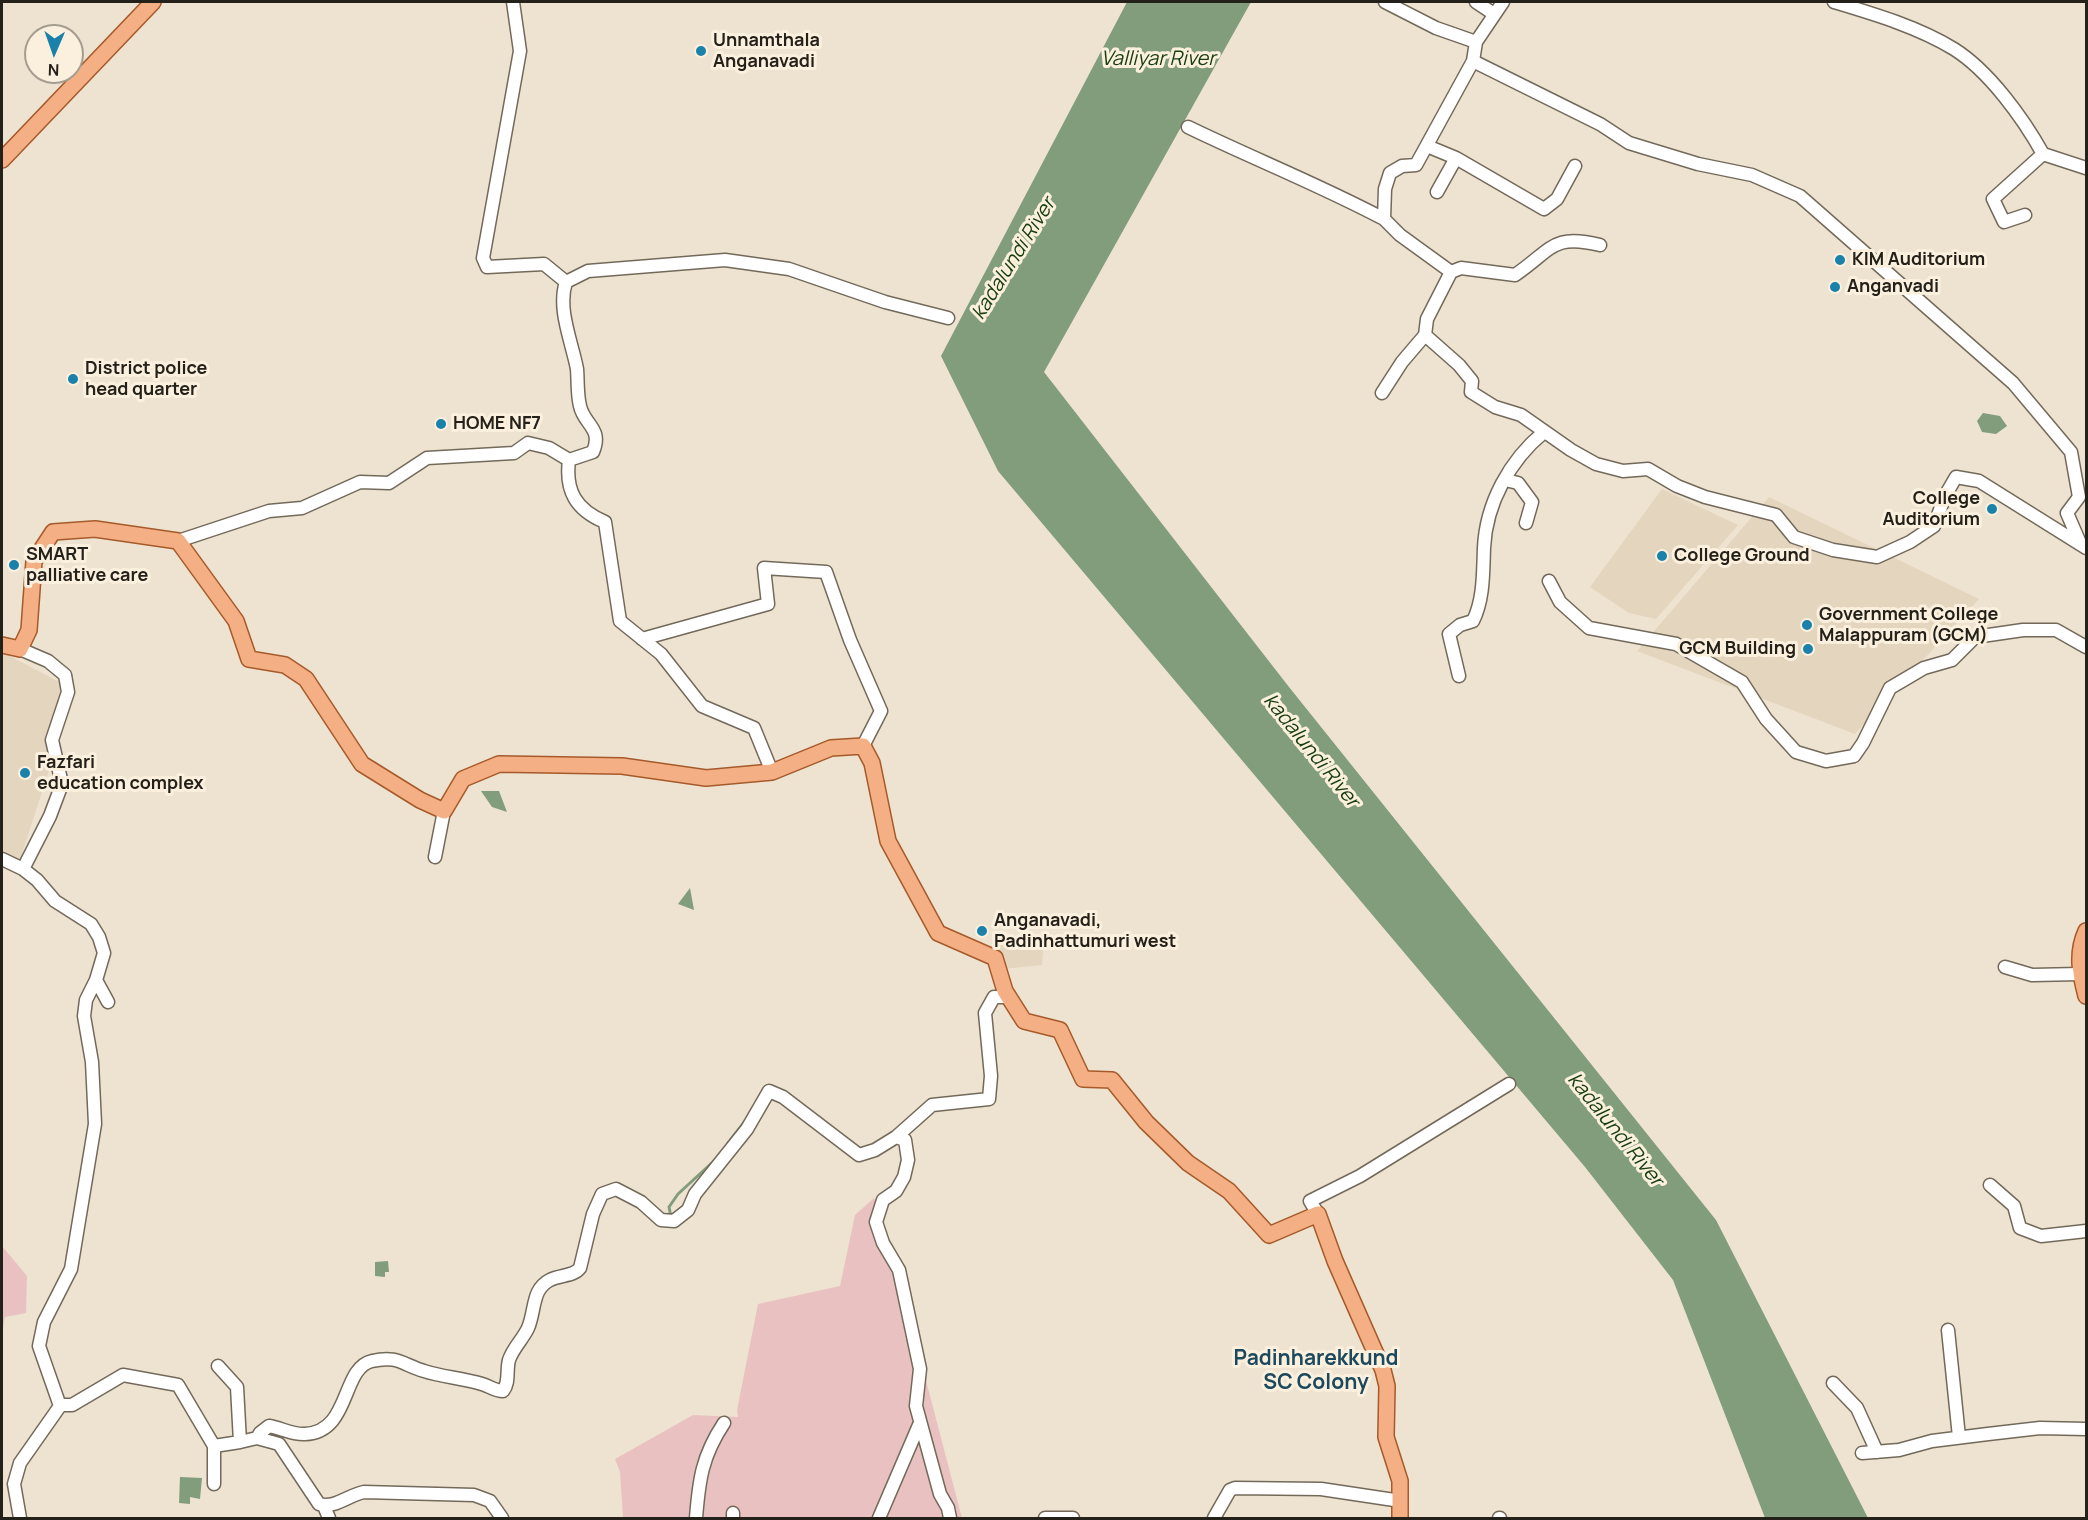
<!DOCTYPE html>
<html>
<head>
<meta charset="utf-8">
<style>
	body { margin:0 }
	#map { position:relative; width:2088px; height:1520px; overflow:hidden; background:#eee3d1; font-family:Manrope,sans-serif }
	canvas { display:block }
	.frame { position:absolute; inset:0; border:3px solid #24201a; pointer-events:none }
	.north { position:absolute; left:24px; top:24px; width:60px; height:60px; box-sizing:border-box; background:#fbf0de; border:2px solid #a59d90; border-radius:50%; rotate:182deg; font-size:16px; font-weight:700; line-height:24px; text-align:center; color:#24201a }
	.north::after { content:''; display:block; margin:auto; width:21px; height:27px; background:#1a81ab; clip-path:polygon(50% 0,100% 100%,50% 72%,0 100%) }
</style>
</head>
<body>
<div id="map">
<canvas width="2088" height="1520"></canvas>
<div class="frame"></div>
<div class="north">N</div>
</div>
<script>
const c = document.querySelector('canvas').getContext('2d');
c.lineJoin = 'round';
function paint(path, color) {
  c.fillStyle = color;
  c.fill(path, 'evenodd');
}
function strokePath(path, color, width, dash) {
  c.strokeStyle = color;
  c.lineWidth = width;
  c.lineCap = dash ? 'butt' : 'round';
  c.setLineDash(dash || []);
  c.stroke(path);
}
function label(font, color, halo, rows, align = 'center') {
  c.font = font + ' Manrope,sans-serif';
  c.lineWidth = 6;
  c.setLineDash([]);
  c.textBaseline = 'middle';
  c.strokeStyle = halo;
  c.fillStyle = color;
  for (const [text, x, y, turn = 0] of rows) {
    c.save();
    c.translate(x, y);
    c.rotate((+turn || 0) * Math.PI / 180);
    c.textAlign = isNaN(turn) ? turn : align;
    if (halo) c.strokeText(text, 0, 0);
    c.fillText(text, 0, 0);
    c.restore();
  }
}
const built = new Path2D(`
	M1662,489l76,36 -82,94 -27,-6 -39,-26z
	M1769,497l210,102 -124,135 -218,-83z
	M2,652l73,38 -56,173 -17,-6z
	M1044,936l-2,29 -40,4 -10,-26z`);
const green = new Path2D(`
	M874,1198l15,41 73,279h-339l-3,-46 -5,-13 78,-44 45,2 -1,-7 21,-106 82,-18 15,-71z
	M2,1246l25,30 -1,37 -21,4 -3,17z`);
const water = new Path2D(`
	M1127,2h124l-207,370 245,315 427,533 152,298h-103l-92,-238 -88,-113 -587,-696 -57,-115z
	M1983,413l17,3 7,10 -11,8 -14,-2 -5,-11z
	M481,791h18l8,21 -15,-5z
	M690,888l4,22 -16,-6z
	M388,1261l1,11h-4v5l-10,-1v-14z
	M180,1477l22,1 -2,21 -10,-2v7l-11,-1z`);
const stream = new Path2D(`
	M728,1143l18,-23
	M671,1217l-2,-10 9,-13 37,-34`);
const minor = new Path2D(`
	M513,2l7,49 -37,207 4,9 57,-3 22,18
	M1385,2l51,26 40,14
	M1476,2l18,12
	M1503,2l-27,40 -3,19 -57,104 -14,1 -12,7 -5,16 -1,30 16,16 51,37 -24,47 -2,16 34,30 13,16 -1,11 24,15 26,8 50,35 25,14 27,7 25,-2 29,17 28,11 71,18 18,22 39,13 44,7 33,-15 24,-16 11,-30 11,-19 23,4 107,67
	M1834,2c40,12 84,25 120,47 35,22 69,69 89,105l43,14
	M1473,61l127,63 29,19 69,21 54,11 48,21 213,187 58,69 8,45 -12,16 13,30
	M1188,127c66,32 132,58 196,92
	M1427,146l29,12 88,51 13,-10 18,-33
	M1437,192l19,-34
	M2025,215l-21,7 -11,-23 50,-45
	M1451,272l10,-4 54,7c37,-25 37,-42 85,-30
	M1382,393l20,-31 23,-27
	M569,460l24,-8c10,-24 -9,-27 -13,-46 -3,-12 -2,-25 -3,-37 -5,-27 -20,-60 -11,-87l22,-11 137,-11 64,9 96,33 63,16
	M1505,480l13,3 14,19 -6,21
	M178,541l91,-30 33,-3 58,-26 29,1 38,-25 87,-5 14,-10 21,5 20,12c-4,31 7,50 36,62l15,99 41,33 41,52 52,22 18,44
	M1549,581l11,21 29,26 87,16 66,38 24,37 30,33 30,9 28,-5 9,-13 27,-55 34,-20 28,-8 23,-23 48,-7h33l30,17
	M642,639l126,-35 -4,-36 62,4 24,68 31,71 -18,35
	M20,649l28,12 17,14 3,17 -16,48 10,44 -12,32 -27,53
	M1459,676l-10,-42 11,-9 13,-4c11,-22 10,-49 11,-73 2,-45 26,-88 60,-116
	M435,857l9,-46
	M2,859l21,10 14,11 18,21 36,23 8,13 5,16 -8,27 -10,20 -2,16 8,46 3,62 -24,145 -27,53 -5,24 21,60 -40,57 -6,21 6,34
	M2005,967l27,8 48,-1
	M96,980l12,22
	M896,1137l9,3 3,20 -4,17 -8,14 -13,9 -7,22 7,21 16,27 21,99 -4,37 24,88 8,14 2,10
	M1990,1185l24,21 6,22 21,8 45,-5
	M1318,1214l-8,-13 50,-25 149,-92
	M1948,1330l11,107
	M1833,1383l24,25 20,44
	M60,1405h12l51,-30 55,10 36,61
	M257,1438l3,-5 9,-7c12,2 24,9 36,8 46,-2 36,-66 67,-73 26,-6 31,4 52,10 18,6 39,7 58,13 7,2 13,7 21,7 7,-9 3,-20 6,-31 4,-12 14,-21 19,-32 5,-11 5,-26 10,-36 11,-21 33,-12 42,-24l13,-54 9,-20 14,-5 25,13 20,18 13,1 14,-11 7,-16 52,-65 22,-38 14,6 76,58 16,-5 21,-13 36,-32 57,-6 2,-23 -6,-63 9,-16h15
	M240,1442l17,-4 22,6 40,60c16,5 29,-9 45,-12l110,3 16,6 12,17
	M1862,1453l37,-3 33,-9 56,-7 52,-6 46,1
	M214,1484v-38l26,-4 -3,-55 -19,-21
	M324,1506l5,12
	M696,1518c3,-38 6,-62 28,-95
	M733,1518v-5
	M879,1518l40,-93 1,2
	M1045,1518h28
	M1214,1518l16,-28 5,-2 86,1 80,12
	M1499,1518h1`);
const major = new Path2D(`
	M2,160l151,-158
	M2,645l18,4 9,-19 5,-69 19,-29 42,-3 83,12 58,80 13,38 36,6 21,14 56,85 58,36 24,11 19,-32 36,-15 123,2 84,12 66,-6 59,-24 32,-2 9,17 16,78 50,92 57,25 10,33 19,30 36,9 23,49 29,1 34,42 42,41 41,28 40,44 49,-21 17,47 48,109 4,16 -1,51 14,44v37
	M2086,931c-10,22 -6,42 0,65`);
const markers = [
	[701,51,6,"#1a81ab"],
	[1840,260,6,"#1a81ab"],
	[1835,287,6,"#1a81ab"],
	[73,379,6,"#1a81ab"],
	[441,424,6,"#1a81ab"],
	[1992,509,6,"#1a81ab"],
	[1662,556,6,"#1a81ab"],
	[14,565,6,"#1a81ab"],
	[1807,625,6,"#1a81ab"],
	[1808,649,6,"#1a81ab"],
	[25,773,6,"#1a81ab"],
	[982,931,6,"#1a81ab"]
];
const poiNames = [
	["Unnamthala",713,41],
	["Anganavadi",713,62],
	["KIM Auditorium",1852,260],
	["Anganvadi",1847,287],
	["District police",85,369],
	["head quarter",85,390],
	["HOME NF7",453,424],
	["College",1980,499,"right"],
	["Auditorium",1980,520,"right"],
	["SMART",26,555],
	["palliative care",26,576],
	["College Ground",1674,556],
	["Government College",1819,615],
	["Malappuram (GCM)",1819,636],
	["GCM Building",1796,649,"right"],
	["Fazfari",37,763],
	["education complex",37,784],
	["Anganavadi,",994,921],
	["Padinhattumuri west",994,942]
];
const waterNames = [
	["Valliyar River",1158,59],
	["kadalundi River",1014,259,-58],
	["kadalundi River",1311,751,51],
	["kadalundi River",1615,1130,51]
];
const quarterNames = [
	["Padinharekkund",1316,1359],
	["SC Colony",1316,1383]
];
paint(built, '#e4d5be');
paint(green, '#eac1c1');
paint(water, '#829d7c');
strokePath(stream, '#829d7c', 3);
strokePath(minor, '#73695a', 15);
strokePath(major, '#a65a2a', 18);
strokePath(minor, '#fff', 12);
strokePath(major, '#f4af84', 15);
for (const [x, y, r, color] of markers) {
  const dot = new Path2D();
  dot.arc(x, y, r, 0, 2 * Math.PI);
  c.fillStyle = color;
  c.fill(dot);
  strokePath(dot, '#fbf0de', 2);
}
label('bold 18px', '#24201a', '#fbf0de', poiNames, 'left');
label('italic 20px', '#173d0e', '#fbf0de', waterNames);
label('bold 21px', '#1c495d', '#fbf0de', quarterNames);
</script>
</body>
</html>
